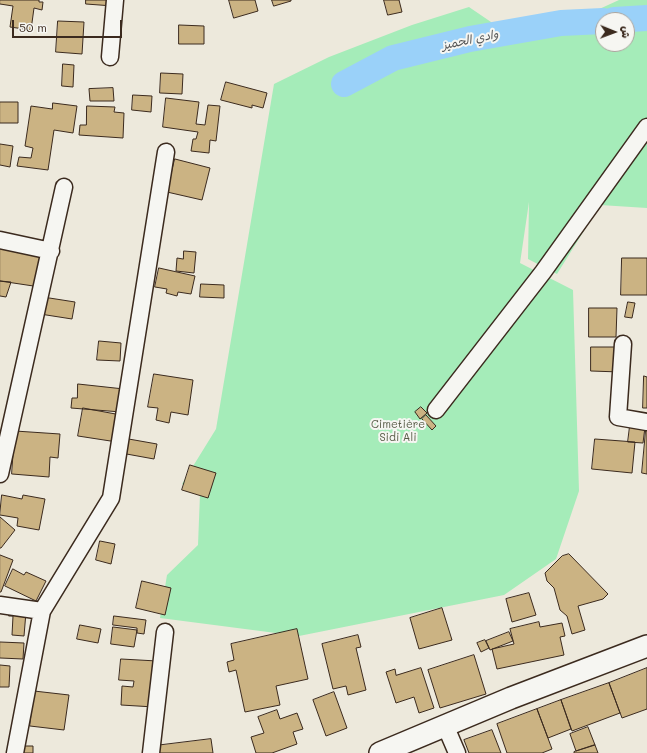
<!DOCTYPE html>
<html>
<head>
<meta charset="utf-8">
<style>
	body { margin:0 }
	#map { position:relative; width:647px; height:753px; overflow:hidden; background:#ede9dc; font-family:Mali,"Playpen Sans Arabic",sans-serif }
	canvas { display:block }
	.north { position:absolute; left:595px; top:12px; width:40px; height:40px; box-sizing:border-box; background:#f6f6f2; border:1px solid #aba49d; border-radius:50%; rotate:91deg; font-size:11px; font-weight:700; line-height:16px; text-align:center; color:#3b2a1e }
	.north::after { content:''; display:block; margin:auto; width:14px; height:18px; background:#3b2a1e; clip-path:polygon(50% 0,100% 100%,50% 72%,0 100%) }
	.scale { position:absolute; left:12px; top:20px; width:110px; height:18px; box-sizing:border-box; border:2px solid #3b2a1e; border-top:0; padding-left:5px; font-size:12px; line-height:14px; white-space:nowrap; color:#3b2a1e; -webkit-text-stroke:3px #f6f6f2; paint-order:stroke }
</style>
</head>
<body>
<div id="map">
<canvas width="647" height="753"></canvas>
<div class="north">ش</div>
<div class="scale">50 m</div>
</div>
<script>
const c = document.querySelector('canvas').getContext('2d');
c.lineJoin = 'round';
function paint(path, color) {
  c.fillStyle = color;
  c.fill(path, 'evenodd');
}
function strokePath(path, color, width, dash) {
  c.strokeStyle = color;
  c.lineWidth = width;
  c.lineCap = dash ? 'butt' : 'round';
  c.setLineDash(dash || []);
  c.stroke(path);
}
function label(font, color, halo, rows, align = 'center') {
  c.font = font + ' Mali,"Playpen Sans Arabic",sans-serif';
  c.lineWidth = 4;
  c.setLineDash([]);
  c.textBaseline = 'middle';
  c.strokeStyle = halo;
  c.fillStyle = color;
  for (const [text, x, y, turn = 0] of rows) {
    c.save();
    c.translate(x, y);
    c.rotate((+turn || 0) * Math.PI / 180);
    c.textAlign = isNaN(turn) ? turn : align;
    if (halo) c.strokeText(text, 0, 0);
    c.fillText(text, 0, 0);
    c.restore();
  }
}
const green = new Path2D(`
	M619,0h28v208l-47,-3 -43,69 -29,-15 1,-57 -9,61 53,27 6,201 -23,68 -52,36 -205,41 -139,-18 7,-43 31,-30 2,-51 -18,-10 34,-55 58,-345 55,-27 83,-32 57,-18 44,30h25zM603,20h24v24h-24z`);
const river = new Path2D(`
	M614,20l33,-2
	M344,84l49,-26 77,-19 91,-16 42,-2`);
const building = new Path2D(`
	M0,0h39v2h4l-1,8 -8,-2 -3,22 -21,-3 3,-21 -13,-2z
	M86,0h28l-1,6 -27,-2z
	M229,0h26l3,11 -24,7z
	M272,0h19v1l-17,5z
	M384,0h15l3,12 -14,3z
	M58,21l26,1 -2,32 -26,-2z
	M179,25l25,1v18h-25z
	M63,64l11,1 -1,22 -11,-1z
	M161,73l22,1 -1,20 -22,-1z
	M226,82l41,11 -4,15 -11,-3v3l-31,-8z
	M113,88l1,13h-24l-1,-12z
	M133,95l19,1 -1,16 -19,-2z
	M166,98l33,4 -3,22 9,1 3,-20 12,1 -4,35 -6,-1 -1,13 -18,-2 2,-12h3l2,-7 -35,-5z
	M0,102h18v21h-18z
	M53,103l24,3 -4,27 -19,-3 -6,40 -31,-4 2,-9 12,1 2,-10 -8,-2 6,-40 21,3z
	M87,106l28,1 -1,5 10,1 -1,25 -44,-3 1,-10h6z
	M0,144l13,2 -3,21 -10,-2z
	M175,159l35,9 -8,32 -35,-8z
	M0,244l45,10 -5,33 -40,-6z
	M184,251l12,1 -2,21 -18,-2 1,-13 6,1z
	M622,258h25v37h-26z
	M159,268l36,8 -4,18 -13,-2 -1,4 -11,-3 1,-4 -12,-2z
	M0,281l11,1 -5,15 -6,-1z
	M201,284l23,1v13l-24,-1z
	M43,297l32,5 -3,17 -32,-5z
	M628,302l7,1 -3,15 -7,-1z
	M589,308h28l-1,29h-27z
	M99,341l22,2 -1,18 -23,-1z
	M591,347h29v25l-29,-1z
	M154,374l39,6 -5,35 -17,-3 -2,11 -13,-3 2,-12 -10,-1z
	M644,376l3,1v31h-4z
	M78,384l46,5 -3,23 -50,-4 1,-10h5z
	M421,407l6,6 -7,6 -5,-7z
	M83,408l38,7 -4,27 -39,-6z
	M426,415l10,11 -4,4 -10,-11z
	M630,426l15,1 -2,16 -15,-1z
	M646,430h1v44l-5,-1z
	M15,431l45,3 -2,24 -8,-1 -1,20 -37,-3z
	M123,438l34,6 -3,15 -33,-6z
	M595,439l40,3 -3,31 -40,-4z
	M190,465l26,8 -8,25 -26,-8z
	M2,495l20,4 1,-4 22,4 -6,31 -22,-4 1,-8 -18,-3z
	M0,517l15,13 -14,18h-1z
	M100,541l15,3 -4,20 -15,-4z
	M569,554l39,40 -5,5 -25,7 7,24 -13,4 -5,-18 -7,-6 -6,-22 -7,-7 -2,-8 17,-17z
	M0,555l13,5 -12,32h-1z
	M13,569l11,6 2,-3 20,9 -10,20 -31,-15z
	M142,581l29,7 -6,27 -29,-7z
	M529,593l7,22 -24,7 -6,-23z
	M442,608l10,32 -33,9 -9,-31z
	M9,611l17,1 -2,24 -12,-1 1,-19h-4z
	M114,616l32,4 -2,14 -7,-1v-5l-24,-3z
	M539,622l1,5 22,-4 3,13 -5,1 4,18 -67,14 -5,-20 22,-5 -4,-15z
	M80,625l21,4 -3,14 -21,-4z
	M113,627l24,3 -3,17 -23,-3z
	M297,629l11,50 -32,7 4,19 -35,7 -9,-42 -7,2 -2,-10 7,-2 -3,-16z
	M509,632l4,9 -23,9 -4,-9z
	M358,635l3,12 -5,1 10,42 -18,5 -2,-9 -13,3 -11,-45z
	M485,640l4,8 -8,4 -4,-9z
	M0,642l24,1 -1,16 -23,-1z
	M474,655l12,39 -46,14 -12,-38z
	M121,659l36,2 -3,46 -33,-2 1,-19 11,1 1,-6 -15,-1z
	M0,665l10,1 -1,21h-9z
	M421,668l13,40 -15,5 -5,-16 -18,6 -10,-31 9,-3 1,6z
	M647,668v41l-25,9 -13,-35z
	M609,683l11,30 -48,18 -11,-31z
	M34,691l35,4 -5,35 -34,-4z
	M334,692l13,36 -21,8 -13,-36z
	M561,700l10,29 -23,9 -11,-29z
	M537,709l15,40 -10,4h-35l-10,-29z
	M277,710l3,9 17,-6 6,16 -10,3 4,12 -25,9h-16l-5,-16 13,-4 -6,-16z
	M588,727l7,18 -19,6 -6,-17z
	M492,730l9,23h-32l-5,-13z
	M211,739l2,14h-58l-1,-7z
	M595,745l3,8h-24v-1z
	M20,746h13v7h-13z`);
const minor = new Path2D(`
	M110,57l5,-57
	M0,240l51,11
	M623,344l-5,73 29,5
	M436,410l107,-138 104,-145
	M0,474l64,-287
	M0,605l42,6
	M445,725l12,28
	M15,753l27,-142 69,-113 55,-346
	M151,753l14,-121`);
const major = new Path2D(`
	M380,753l131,-55 136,-52`);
const parkNames = [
	["Cimetière",398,425],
	["Sidi Ali",398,438]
];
const waterNames = [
	["وادي الحميز",470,40,-12]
];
paint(green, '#a5ecb9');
strokePath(river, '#9ad1f9', 26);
paint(building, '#cbb383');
strokePath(building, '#3b2a1e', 1);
strokePath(minor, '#3b2a1e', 19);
strokePath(major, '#3b2a1e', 24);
strokePath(minor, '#f6f6f2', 16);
strokePath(major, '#f6f6f2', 21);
label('11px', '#565a45', '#f6f6f2', parkNames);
label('italic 12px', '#535455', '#f6f6f2', waterNames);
</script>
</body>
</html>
